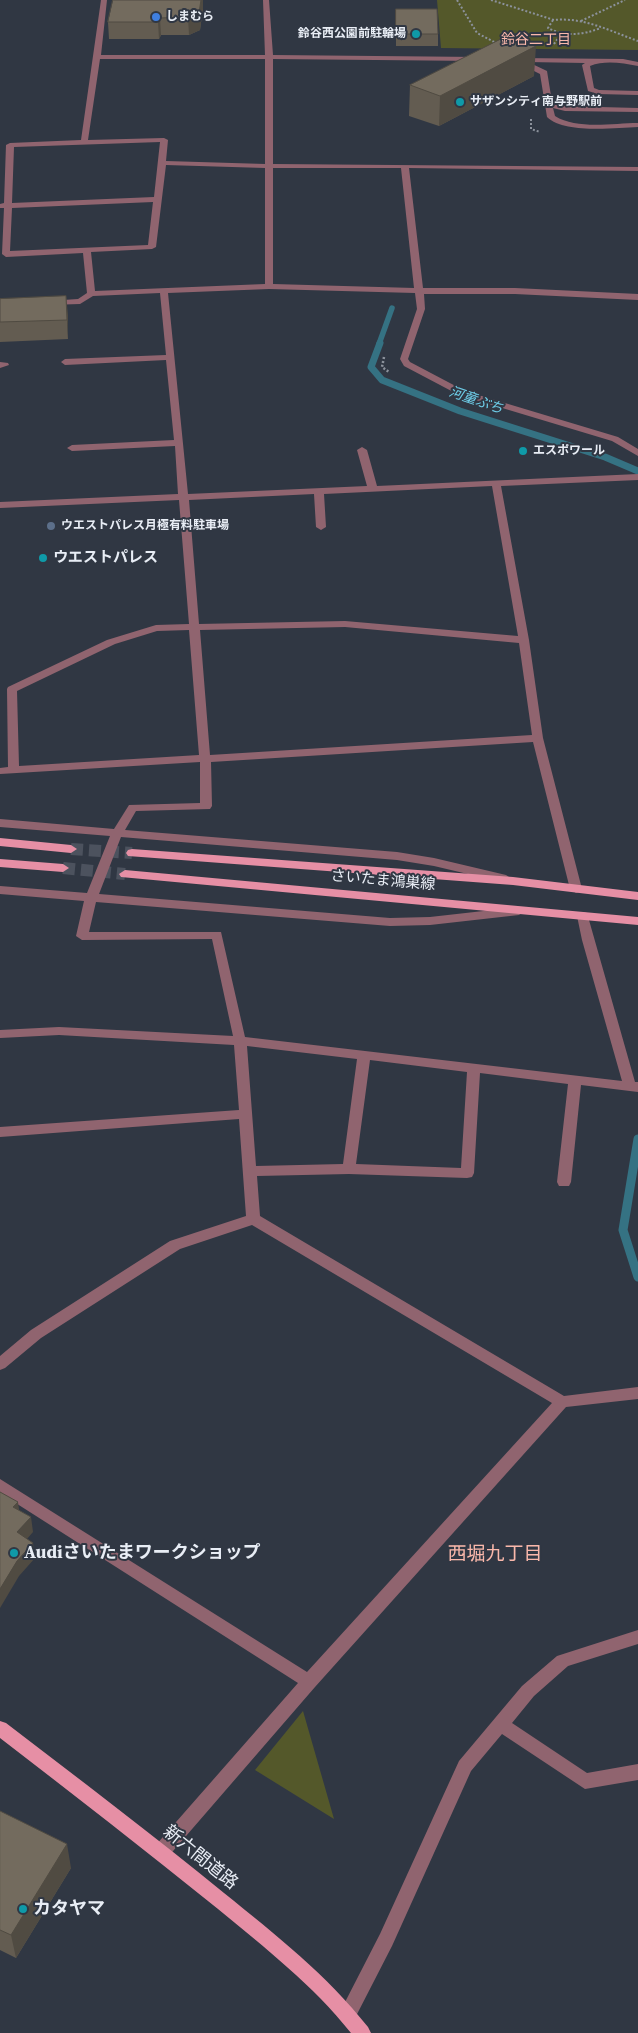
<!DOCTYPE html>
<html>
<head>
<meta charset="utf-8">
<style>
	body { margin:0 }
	canvas { display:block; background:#303743 }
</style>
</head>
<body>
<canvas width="638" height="2033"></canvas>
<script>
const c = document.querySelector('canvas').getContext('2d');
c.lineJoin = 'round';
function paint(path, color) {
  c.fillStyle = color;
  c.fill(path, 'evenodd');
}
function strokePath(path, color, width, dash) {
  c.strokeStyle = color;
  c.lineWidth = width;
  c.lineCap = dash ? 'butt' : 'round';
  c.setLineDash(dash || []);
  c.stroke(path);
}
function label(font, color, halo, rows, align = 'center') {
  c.font = font + ' "Source Serif 4","Noto Sans JP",serif';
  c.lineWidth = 4;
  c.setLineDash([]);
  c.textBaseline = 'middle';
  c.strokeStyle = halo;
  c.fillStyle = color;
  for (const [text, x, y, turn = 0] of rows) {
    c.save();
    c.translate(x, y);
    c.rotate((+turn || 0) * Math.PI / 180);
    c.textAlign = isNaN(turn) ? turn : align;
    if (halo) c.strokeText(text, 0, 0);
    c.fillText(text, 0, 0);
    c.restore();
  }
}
const green = new Path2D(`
	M437,0h201v50l-197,-2z
	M303,1711l31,108 -79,-49z`);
const streamFar2 = new Path2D(`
	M379,344l13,-36`);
const streamFar1 = new Path2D(`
	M380,343l-9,24 11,13 78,31 145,46 33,14`);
const stream = new Path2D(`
	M638,1139l-15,91 15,47`);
const majorTunnel = new Path2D(`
	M71,849l61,4
	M63,868l62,6`);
const pathFar1 = new Path2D(`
	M457,0l20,33 21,11
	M491,0l63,20c30,-3 56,11 84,21
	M553,20l-5,8c18,9 34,7 53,0
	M581,21l44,-21
	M554,44l7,-10
	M531,119v10l9,3`);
const path = new Path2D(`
	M384,357l-2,10 7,5`);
const minor = new Path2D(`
	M101,0h6l-6,55h164l-2,-55h6l4,55 206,2 4,2 -4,2 -206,-2v105l365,3v4l-229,-3 14,120h92l123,6v6l-123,-6h-91l1,15 -17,50 2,3 55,29 153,46 20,12v7l-26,-15 -153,-46 -55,-29 -4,-7 17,-50 -2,-16 -146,-4 -101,4 20,201 179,-8 -10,-36 5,-3 5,3 10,36 261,-12v6l-137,6 28,154 14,98 39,151 -2,3 -4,1 -6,-4 -37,-147 -322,20 1,44 -2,3 -74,2 -11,19 272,22 37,6 72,17 6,4 -6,4 -72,-17 -37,-6 -276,-23 -22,57 291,24 40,-1 89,-10 6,4 -6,4 -89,10 -40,1 -294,-24 -7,30h132l24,105 377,44 -40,-141 -5,-24 6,-4 4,1 48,169h3v10l-57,-7 -10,97 -2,4h-10l-2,-4 11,-98 -88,-11 -6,100 -2,4 -5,1 -118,-4 -92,2 3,40 304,180 74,-9v12l-72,8 -251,280 -148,171 -6,2 -6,-2 -3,-6 3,-6 143,-163 -298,-190v-14l307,193 245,-269 -300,-178 -72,24 -139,89 -36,30 -5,2v-14l31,-26 139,-89 76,-25 -7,-97 -239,18v-10l239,-17 -5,-65 -175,-10 -59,3v-8l59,-3 174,9 -21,-97 -130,1 -6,-4 8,-35 -84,-7v-8l87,7 23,-57 -110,-9v-8l114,10 15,-24 71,-2v-41l-200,12v-6l8,-1 -1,-78 1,-2 99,-47 49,-15 33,-1 -10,-124 -179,8v-6l178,-8 -3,-48 -103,5 -5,-3 5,-3 102,-5 -8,-80 -101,5 -4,-3 4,-3 101,-4 -6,-62 -67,3 -13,8 -32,1v-4l30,-2 9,-6 -4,-40 -77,4 -4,-3 2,-46h-4v-4l4,-1 2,-58 4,-2 71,-3zM100,59h165v105l-99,-3 2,-21 -4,-2 -76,2zM160,142l-6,55 -142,6 2,-56zM166,165l99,3v116l-170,7 -4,-39 61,-3 4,-2zM273,168h128l13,120 -141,-4zM153,202l-5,43 -138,6 2,-43zM492,486l26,150 -173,-15 -146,3 -10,-124 125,-6 2,33 5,3 5,-3 -2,-33zM345,627l174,16 13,92 -322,20 -10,-125zM189,630l10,125 -180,11 -2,-75 98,-47 42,-13zM247,1046l110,13 -14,105 -87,2zM370,1060l97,12 -6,96 -105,-4z
	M516,58l107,1 15,3v4c-16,-3 -33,-6 -48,0l4,22 5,2 39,1v4l-40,-1 -10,-3 -6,-26 3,-2 -57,-1 19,9 5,31 9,4 77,2v4l-73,-1 -12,-3 2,8c22,14 58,7 83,7v4c-24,1 -73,7 -91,-10l-7,-43 -24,-12z
	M0,362l8,1 1,2 -9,3z
	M638,1630v14l-70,22 -34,30 -22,27 75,50 51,-9v16l-53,9 -83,-55 -31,37 -79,175 -38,74 -6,3 -6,-3 -3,-6 3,-6 38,-74 79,-173 63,-75 35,-30z`);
const major = new Path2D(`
	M0,838l71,7 6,4 -6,4 -71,-7z
	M132,849l381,28 125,15v8l-125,-15 -385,-29 -2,-3 2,-3z
	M0,859l63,5 6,4 -6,4 -63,-5z
	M125,870l513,47v8l-517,-48 -2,-3z
	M0,1721l6,2c73,56 147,112 218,170 52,42 103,82 144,134l3,6h-20c-38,-48 -86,-85 -133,-124 -72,-58 -145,-115 -218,-171z`);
const wall = new Path2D(`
	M203,8l-3,22 -11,5h-28l-2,4h-50l-1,-17z
	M396,9l42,25v12h-42z
	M534,76l-95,50 -30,-10 1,-31z
	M66,296l2,43 -68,3v-43z
	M0,1811l71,57 -55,90 -16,-8z`);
const shadedWall = new Path2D(`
	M201,0h2v8l-3,22 -11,5 -1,-18z
	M160,18l1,17 -2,4 -1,-17z
	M536,46l-2,30 -95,50 1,-30z
	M66,296l2,19v24l-1,-19z
	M18,1502l2,15 -7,-10z
	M31,1517l2,15 -13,15 -3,-15z
	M33,1543l2,15 -16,18 -19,32v-19l17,-28z
	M67,1844l4,24 -55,90 -5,-23z`);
const building = new Path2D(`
	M113,0h88l-2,13 -11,4 -28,1 -2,4h-50z
	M396,9h41l1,25h-42z
	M511,34h10l1,3 12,6 2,3 -96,50 -30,-11z
	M66,296l1,24 -67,2v-23z
	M0,1492l18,10 -5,5 18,10 -14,15 16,11 -16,18 -17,28z
	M0,1811l67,33 -56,91 -11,-5z`);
const markers = [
	[156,17,5,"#3f7fe0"],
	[416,34,5,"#0f9aa8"],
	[460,102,5,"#0f9aa8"],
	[523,451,5,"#0f9aa8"],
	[51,526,5,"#5c6f8a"],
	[43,558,5,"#0f9aa8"],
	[14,1553,5,"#0f9aa8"],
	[23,1909,5,"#0f9aa8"]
];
const farPoinames = [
	["しまむら",166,17],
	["鈴谷西公園前駐輪場",406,34,"right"],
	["サザンシティ南与野駅前",470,102],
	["エスポワール",533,451],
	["ウエストパレス月極有料駐車場",61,526]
];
const farNeighbourhoodnames = [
	["鈴谷二丁目",536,40]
];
const farWaternames = [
	["河童ぶち",476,401,19]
];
const poiNames = [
	["ウエストパレス",53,558]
];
const streetNames = [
	["さいたま鴻巣線",383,881,5]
];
const nearPoinames = [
	["Audiさいたまワークショップ",24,1553],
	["カタヤマ",33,1909]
];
const nearStreetnames = [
	["新六間道路",200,1858,39]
];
const nearNeighbourhoodnames = [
	["西堀九丁目",495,1555]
];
paint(green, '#54582a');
strokePath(streamFar2, '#357283', 5.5);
strokePath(streamFar1, '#357283', 7);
strokePath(stream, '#357283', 9);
strokePath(majorTunnel, '#4c525e', 12, [12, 6]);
strokePath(pathFar1, '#8c929c', 2, [2, 2]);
strokePath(path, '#8c929c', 2.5, [2, 2]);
paint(minor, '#90646f');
paint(major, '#e68fa5');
paint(wall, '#635c51');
paint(shadedWall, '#504b42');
paint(building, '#736b5e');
strokePath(building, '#504b42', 1);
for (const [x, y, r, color] of markers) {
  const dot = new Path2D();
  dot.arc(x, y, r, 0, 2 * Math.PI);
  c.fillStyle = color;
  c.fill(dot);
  strokePath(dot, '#303743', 2);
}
label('bold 12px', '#e8edf5', '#303743', farPoinames, 'left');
label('14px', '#fab8ab', '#303743', farNeighbourhoodnames);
label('italic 14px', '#6ecde8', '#303743', farWaternames);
label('bold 15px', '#e8edf5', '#303743', poiNames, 'left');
label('15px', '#e8edf5', '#303743', streetNames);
label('bold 18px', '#e8edf5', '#303743', nearPoinames, 'left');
label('18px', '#e8edf5', '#303743', nearStreetnames);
label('19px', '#fab8ab', '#303743', nearNeighbourhoodnames);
</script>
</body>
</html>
